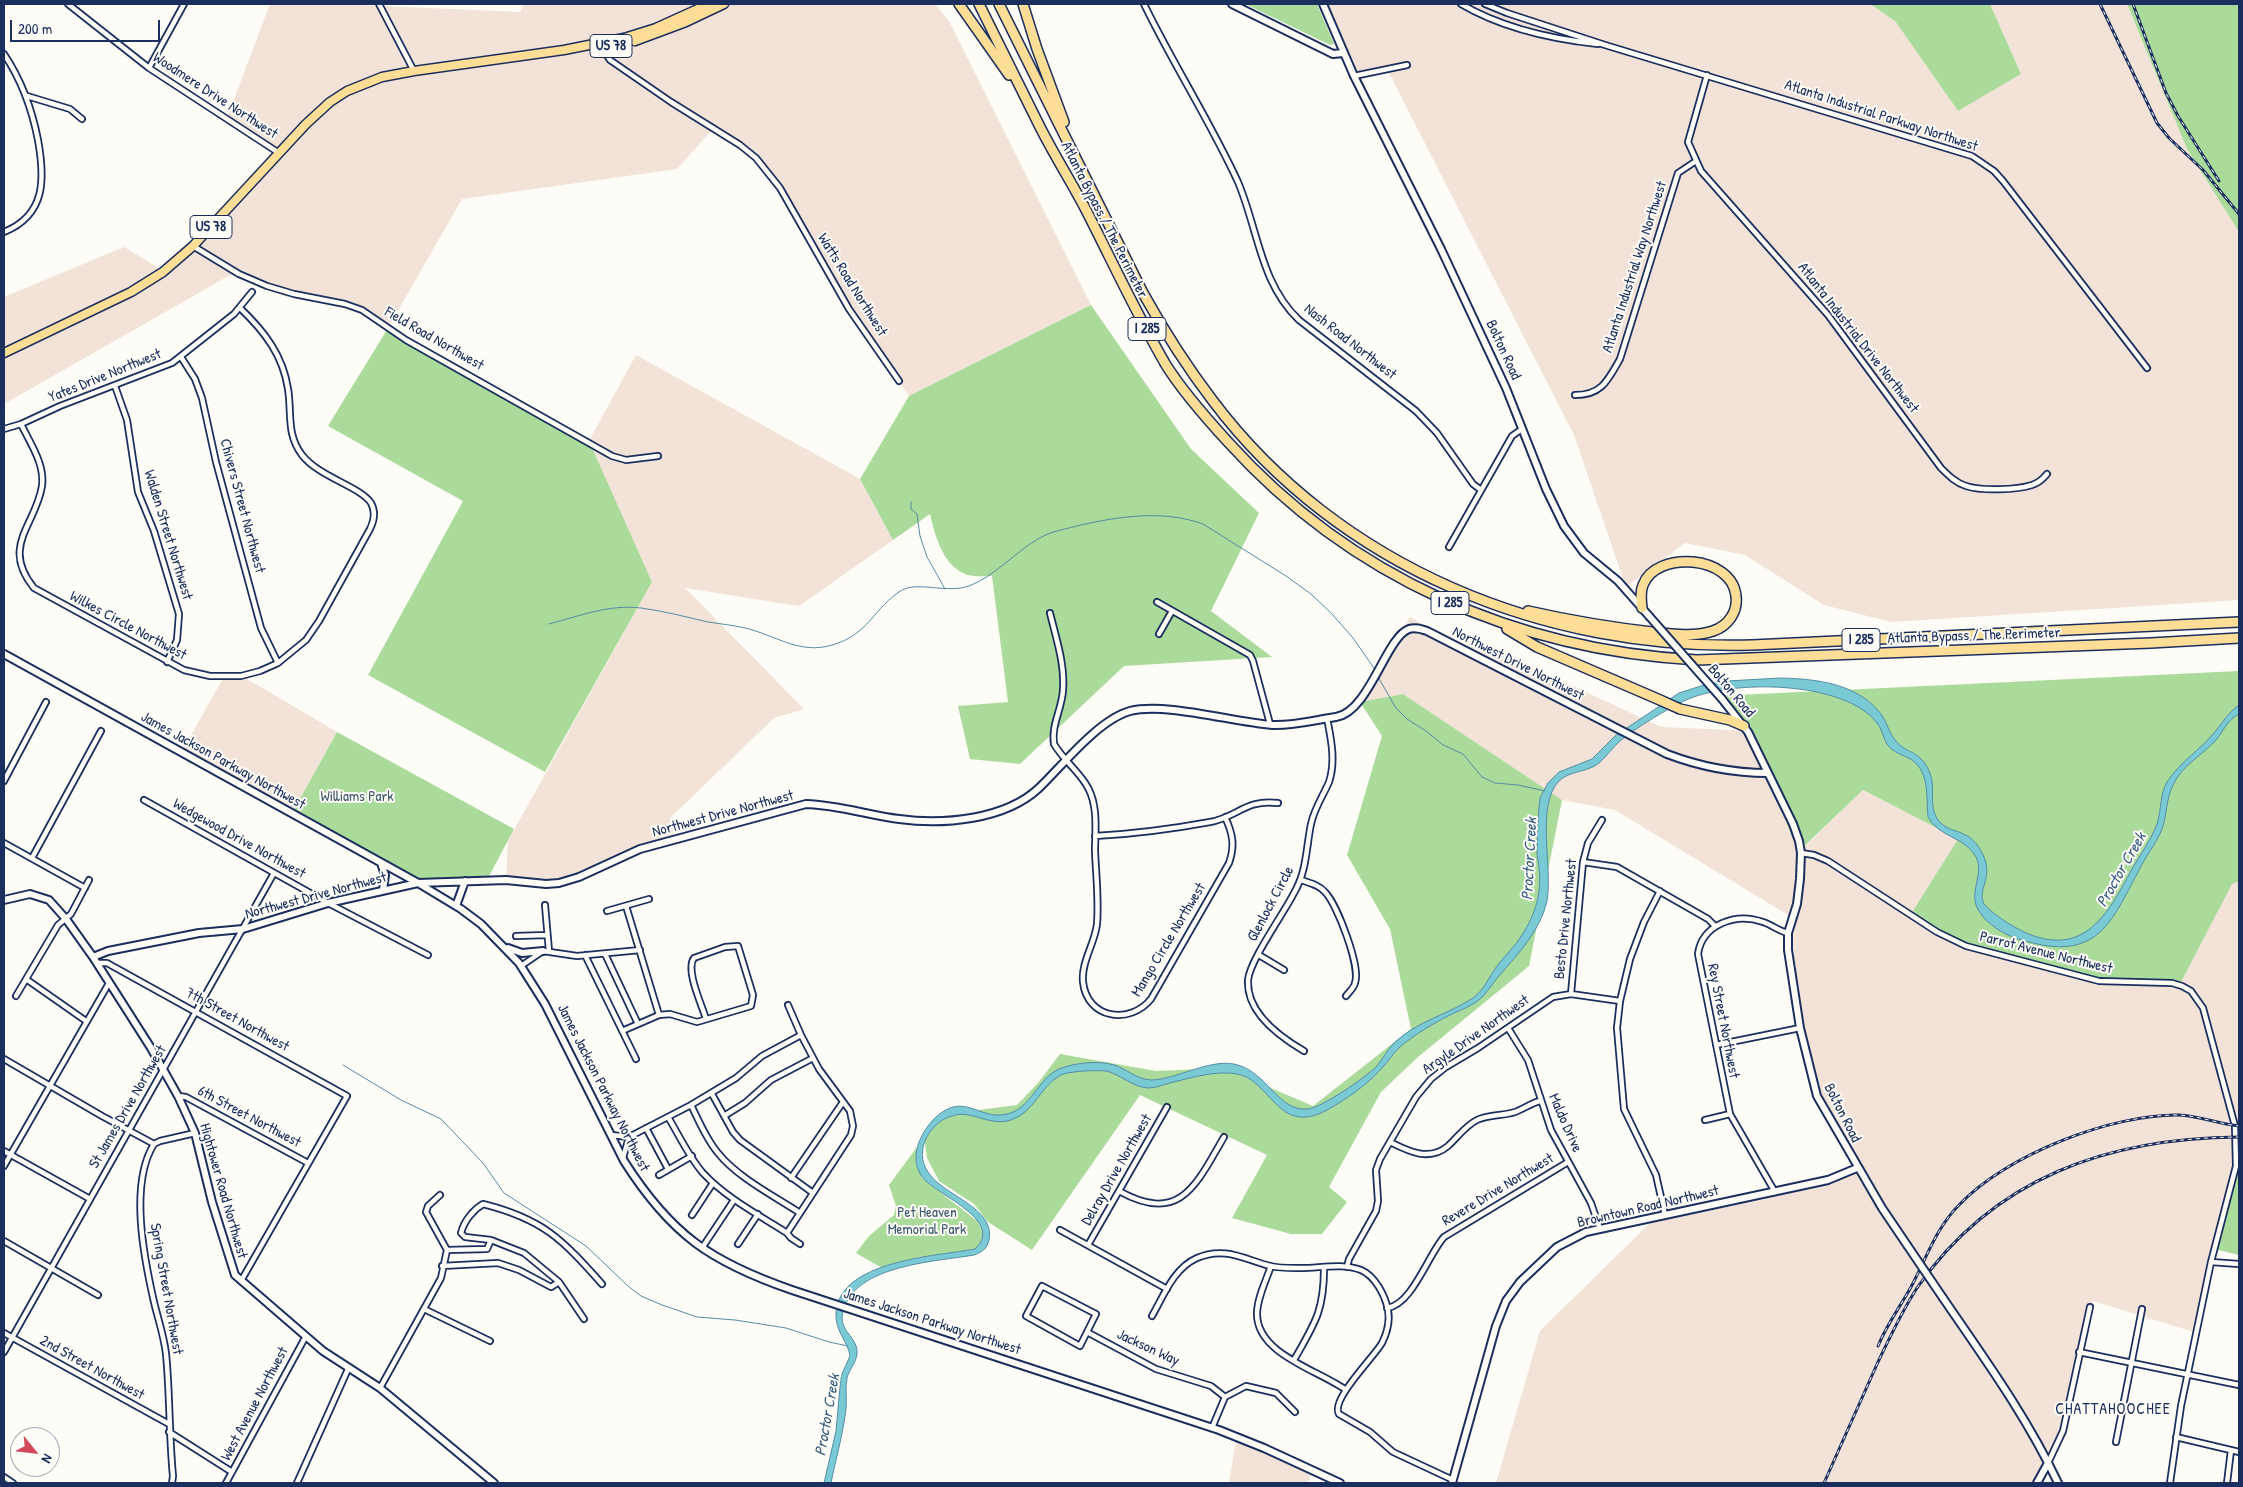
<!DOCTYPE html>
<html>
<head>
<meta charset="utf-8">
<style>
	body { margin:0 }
	#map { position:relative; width:2243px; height:1487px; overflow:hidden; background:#fdfcf7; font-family:"Patrick Hand",sans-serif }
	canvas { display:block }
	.frame { position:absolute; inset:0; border:5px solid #1b2f5e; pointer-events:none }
	.north { position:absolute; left:10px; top:1427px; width:50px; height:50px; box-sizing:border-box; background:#fdfcf7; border:1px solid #a3aaba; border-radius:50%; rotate:119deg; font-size:14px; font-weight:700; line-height:20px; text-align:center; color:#1b2f5e }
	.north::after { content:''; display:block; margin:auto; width:18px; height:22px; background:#d1495b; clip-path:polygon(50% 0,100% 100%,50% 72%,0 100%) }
	.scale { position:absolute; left:10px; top:20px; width:150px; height:22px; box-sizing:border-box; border:2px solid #1b2f5e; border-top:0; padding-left:6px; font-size:15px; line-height:18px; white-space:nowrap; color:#1b2f5e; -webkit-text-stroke:4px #fdfcf7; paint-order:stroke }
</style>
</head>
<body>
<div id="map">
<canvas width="2243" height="1487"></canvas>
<div class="frame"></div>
<div class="north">N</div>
<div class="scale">200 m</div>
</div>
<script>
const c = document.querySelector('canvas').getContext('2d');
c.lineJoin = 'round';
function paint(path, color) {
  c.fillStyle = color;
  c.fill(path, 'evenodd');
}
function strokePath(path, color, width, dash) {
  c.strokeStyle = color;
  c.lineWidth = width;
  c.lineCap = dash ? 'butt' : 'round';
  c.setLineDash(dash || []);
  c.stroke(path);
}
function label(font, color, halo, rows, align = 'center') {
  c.font = font + ' "Patrick Hand",sans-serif';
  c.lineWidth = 4;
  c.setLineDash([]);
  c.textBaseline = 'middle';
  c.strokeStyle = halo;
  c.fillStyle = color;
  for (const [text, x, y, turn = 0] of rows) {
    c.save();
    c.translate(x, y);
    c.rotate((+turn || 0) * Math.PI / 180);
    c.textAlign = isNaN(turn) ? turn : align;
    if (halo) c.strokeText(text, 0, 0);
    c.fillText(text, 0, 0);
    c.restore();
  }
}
const built = new Path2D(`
	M270,4h67l183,8 4,-8h411l14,17 142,284 -182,91 -65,-93 -45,-80 -48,-71 -39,-22 -35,39 -215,30 -74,129 -33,-22 -71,-10 -52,-22 -228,130v-107l120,-50 36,22 47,-44 70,-74 -52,-28z
	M1324,4h546l25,17 63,90 63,-37 -31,-70h137l60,145 52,83v368l-348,22 -67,-17 -79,-50 -60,-12 -59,44 -52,-152 -187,-366 -34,6z
	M636,355l224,124 33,61 -94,66 -114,-18 119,121 -30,9 -104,100 4,21 -115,44 -53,-3 2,-39 144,-259 -63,-141z
	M1410,617l34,19 114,43 103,48 90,4 48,121 64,-62 95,49 -49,78 148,57 122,12 53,-103 7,-2v253l-6,45 -19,70 -17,84 -104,-32 -26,133 -28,49h-543l44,-152 111,-109 116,-23 85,-34 -41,-76 -17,-97 -1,-74 -178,-108 -53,-10 -159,-106 -43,8z
	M247,679l90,53 -46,83 -111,-60 42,-75z
	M1237,1433l52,22 24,14 -5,14h-79z`);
const green = new Path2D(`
	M1245,4h72l17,40 -4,1z
	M1870,4h120l31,70 -63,37 -63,-90z
	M2127,4h112v228l-52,-83z
	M1091,305l100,144 68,64 -48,98 61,46 -148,9 -104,98 -50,-5 -12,-53 50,-4 -16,-126c-8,0 -17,1 -24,-1 -25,-8 -33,-39 -38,-61l-37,26 -33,-61 49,-83z
	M388,328l201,113 63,141 -107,190 -177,-97 95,-174 -135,-75z
	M2239,671v210l-7,3 -53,102 -122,-12 -95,-30 -53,-27 49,-78 -95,-49 -65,62 -47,-121 -35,-35z
	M1403,694l159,106 -33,166 -111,91 -37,35 -52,95 18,15 -25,32h-31l-59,-16 35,-63 -127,-60 -108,155 -44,-28 -14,-18 -35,-23 -12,-23 -3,-21 23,-23 70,-9 21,-22 22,-29 96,17 68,-3 89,38 98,-77 -21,-100 -43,-74 35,-119 -22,-34z
	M337,732l177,97 -27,51 -68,2 -128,-67z
	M2239,1134v121l-25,-6 19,-70 3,-39h2z
	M917,1147l-1,16 6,15 55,43c7,11 8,18 -2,28 -32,6 -62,6 -93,19l-26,-15 13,-17 25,-21 2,-9 -7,-21z`);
const water = new Path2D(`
	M1781,678c35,1 76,5 100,36 6,8 8,19 14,26 12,15 25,9 35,33 6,15 -2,34 8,47 14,17 32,5 46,37 9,22 -7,32 0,47 10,11 26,21 40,28 60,27 84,-18 108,-63 8,-14 17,-26 23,-40 7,-14 4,-34 12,-47 13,-20 33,-32 47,-49 9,-11 14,-20 25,-28v9c-11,5 -15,16 -22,25 -14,16 -35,26 -44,46 -7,14 -6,30 -11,44 -6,15 -17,28 -24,43 -26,49 -40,87 -105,71 -20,-4 -43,-14 -54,-32 -12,-18 6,-36 -3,-54 -10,-20 -38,-20 -48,-40 -2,-19 2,-44 -16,-57 -9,-6 -18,-6 -25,-16 -4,-7 -5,-15 -10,-21 -33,-43 -148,-44 -193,-22 -17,8 -50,28 -64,40 -8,7 -14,16 -21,22 -12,10 -30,7 -41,19 -22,25 -5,86 -11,119 -7,30 -29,53 -49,76 -6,7 -11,16 -19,23 -8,6 -18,10 -27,14 -18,9 -35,19 -51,32 -8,7 -13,16 -20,23 -14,16 -36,31 -54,41 -49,27 -56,-30 -90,-36 -21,-4 -47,4 -67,9 -8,2 -14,5 -22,5 -16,-1 -28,-14 -42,-17 -10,-1 -37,0 -45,4 -21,11 -26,37 -50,45 -22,7 -40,-11 -59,-4 -12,3 -22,13 -27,25 -5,12 -3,25 6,35 14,19 65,33 58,64 -2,9 -7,12 -15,15 -40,7 -126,10 -132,62 -1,15 17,22 15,37 -1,9 -8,16 -10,24 -2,10 0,21 -1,31 -3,25 -10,49 -15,74h-7l12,-52 5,-55 9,-20c-2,-15 -15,-24 -14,-43 3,-53 102,-57 139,-64 30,-28 -36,-53 -51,-70 -17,-19 -4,-47 12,-62 29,-26 43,4 71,-3 25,-6 30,-35 52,-45 15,-6 39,-9 55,-4 13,4 22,14 37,15 24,0 58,-21 83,-16 34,7 43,48 74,45 13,-1 58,-32 68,-42 7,-8 11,-17 18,-24 23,-22 53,-28 79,-45 11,-8 16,-21 24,-32 8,-11 18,-19 25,-31 13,-20 20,-42 17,-67 0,-5 -2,-9 -2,-15 0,-15 1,-30 2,-45l1,-10 8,-15 11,-11 33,-13 23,-23 64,-43 25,-8 24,-4z`);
const stream = new Path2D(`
	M911,502v7l6,5 3,22 7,21 18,32
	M549,624c31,-8 60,-20 92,-16 23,3 45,9 67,14 12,2 25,3 37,6 30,7 55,27 87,17 37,-10 42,-38 70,-55 16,-9 46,4 67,-4 26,-10 45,-33 69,-47 13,-8 28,-10 43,-14 40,-9 83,-15 122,-1l83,52 25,18 21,20 21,24 23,33
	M1378,677l18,31 11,11 19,12 17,14 20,9 19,23 13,6 23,2 27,6
	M343,1065l58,35 40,19 42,44 21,30 82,53 43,41 12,9 21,9 35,12 38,3 51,8 43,14 19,4`);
const street = new Path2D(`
	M68,4l81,64 130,85
	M379,4l35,67
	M1144,4c29,60 66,117 94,178 20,47 22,101 61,138l117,91 21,22 36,51 8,6
	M1461,4c41,24 90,35 137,40
	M1485,4l22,9 98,32 367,111 22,15 9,10 144,187
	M604,43l2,11 4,6 61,42 69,43 16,13 24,30 69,121 50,72
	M4,54c18,27 28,55 34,86 7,39 8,75 -34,92
	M149,68l35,-64
	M1707,75l-19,67 13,29 127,144 113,153c8,8 15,15 25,18 15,5 51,4 66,-1 6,-2 11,-6 15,-11
	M1354,76l53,-11
	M27,96l43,13 12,10
	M193,246l46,28 28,12 27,8 51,10 17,6 44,30 206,116 14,4 32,-4
	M181,357l14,22 7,19 14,64 45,166 17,35
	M115,386l12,34 11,72 16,39 25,83 -2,26 -10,22
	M1575,395c27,0 33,-15 45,-36l58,-186 18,-12
	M21,424c9,19 24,40 21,62 -6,39 -42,60 -8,102l150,82 26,6h31l19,-5 18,-8 28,-23 13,-19 51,-92c4,-8 6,-17 1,-26 -10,-16 -52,-26 -69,-48 -16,-21 -10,-42 -14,-66 -5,-34 -24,-58 -48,-81
	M4,429l17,-5 39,-18 112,-43 62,-49 18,-22
	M1449,547l63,-111 10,-7
	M1157,602l93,53 3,6 17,63
	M1050,613c6,25 15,51 13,77 -1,19 -12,35 -9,54 13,22 36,34 40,62 3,14 1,31 1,45 1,24 4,49 2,73 -2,19 -16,38 -14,58 4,37 47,43 68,17l78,-136c6,-17 4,-29 -4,-46
	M1159,634l13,-23
	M4,781l42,-79
	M144,800l184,103 100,52
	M1095,836c38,-2 77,-7 115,-14 28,-5 35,-23 68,-19
	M4,843l81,45
	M1801,853l13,2 14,6 109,71 29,14 133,35 73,2 10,3 9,5 12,17 32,118 1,40 -25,96 -30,144 -11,77
	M32,858l69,-127
	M1583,862l34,5 91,52 7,7
	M1301,880c9,3 18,5 24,12 12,12 36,75 30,91 -1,5 -6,9 -9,13
	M1660,891l-16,31 -14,37 -10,42 -3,27 7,81 32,66 9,40
	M545,905l4,46
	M626,906l33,109
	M607,911l42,-12
	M516,936l31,-1
	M605,954l33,70
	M585,955l51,104
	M1259,955l25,15
	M97,963h10l240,133 -106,185
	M521,966l22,-15 34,5 63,-6
	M26,979l60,42
	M1571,994l12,-132 5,-19 14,-23
	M16,996l42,-71 13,-11 18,-34
	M1508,1028l20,32 23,70 40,73 9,26
	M622,1031l37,-16 11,-1 27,8 54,-16 2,-11 -15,-49 -13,1 -31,11c-9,12 8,47 12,61
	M1716,1045l84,-17
	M1304,1051c-24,-14 -58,-39 -56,-71 2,-20 36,-67 46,-87 13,-22 12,-45 17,-69 3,-15 12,-28 18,-42 7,-21 2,-43 -2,-64
	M4,1059l98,57 52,28
	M712,1094l21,38 7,8 73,53
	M178,1096l8,1 122,66
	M691,1105c8,16 15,34 27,48 19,24 56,43 82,60
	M724,1116l21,-13 26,-23 42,-22
	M668,1117c11,18 21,40 35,56 23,25 56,42 84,60l4,5 9,6
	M1705,1120l25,-6
	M646,1128l22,41
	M611,1135l18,2 62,-32 45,-27 26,-22 39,-21 -13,-30
	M1390,1142c18,9 39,20 58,4 10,-9 17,-20 29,-26 12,-6 26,-4 38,-8 9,-3 16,-9 25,-11
	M4,1151l86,48
	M623,1158l6,-21
	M4,1166l105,-183
	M659,1175l33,-19
	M791,1178l52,-76
	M1119,1191c61,34 77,-6 105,-54
	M1775,1192l-45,-78 -32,-160c4,-29 37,-42 65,-32 9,3 16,9 25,11
	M692,1215l21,-32
	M1060,1230l107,59
	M787,1233l64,-98 2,-9 -3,-15 -31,-42 -18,-34
	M491,1240l-26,-3 -4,-4c3,-12 12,-23 22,-29 60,15 79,35 119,80
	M4,1241l94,54
	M738,1244l20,-30
	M1088,1245l79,-138
	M702,1248l32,-48
	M447,1250l40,-1 4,-9 33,13 35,29 25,37
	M2211,1262l28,2
	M442,1266l56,-3 21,7 32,17 8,-5
	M1271,1266c-5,15 -14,32 -14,48 0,40 61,56 89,76
	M1347,1267l2,-8 27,-48 2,-10 -2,-31 4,-11 36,-62 15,-18 15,-12 32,-19 75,-51 18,-3 49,7
	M1042,1286l54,28 -16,32 -54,-30z
	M1387,1308c25,-3 41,-53 57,-71l124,-75
	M424,1309l66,32
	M1152,1316c12,-21 22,-48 45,-58 27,-12 47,1 73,8 8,2 18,2 27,2 20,1 44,-6 64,2 14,6 24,25 27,40 2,11 -1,23 -6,33 -8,14 -52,57 -43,71l31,18 23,20 60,28
	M1087,1332l69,37 55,17 14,11
	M4,1333l165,91
	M4,1352l270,-479
	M2079,1352l160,33
	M1294,1360c21,-37 30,-49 30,-92
	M380,1388l61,-110 6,-28 -21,-38 2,-6 12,-11
	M1212,1428l13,-31 21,-11 30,7 19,19
	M169,1432l63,40
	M2176,1437l63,15
	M2116,1442l26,-133
	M2048,1463l15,-32 27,-124
	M4,1477l9,6
	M172,1483l1,-7c-4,-40 -3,-82 -7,-122 -2,-18 -8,-35 -12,-52 -10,-44 -25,-118 0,-158l6,-3 35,-8
	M226,1483l80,-147
	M297,1483l52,-116
	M2227,1483l4,-33`);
const secondary = new Path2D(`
	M1232,4l101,50 10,-1
	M1323,4l31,72 87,173 65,139 40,101 18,37 20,27 34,28 31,35
	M4,654l414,229 43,26 20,15 38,39 26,41 79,157c47,74 87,101 168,129l427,140 45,18 76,35
	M1722,699l26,33 45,92 6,17 2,12 -1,26 -3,25 -9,29v17l12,78 17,68 65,112 25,37
	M381,863l4,12 -2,15
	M4,900l26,-6 19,6 17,19 27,38 58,91 27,48 17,37 17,69 23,73 88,76 57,37 114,95
	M456,906l9,-25
	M508,948l14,5 21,-2
	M93,957l15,-6 91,-18 44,-4 85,-26 90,-20 88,-3 40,4 13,-1 20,-6 61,-28 166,-45c32,1 62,11 93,15 44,6 106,1 140,-31 24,-23 59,-68 91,-77 35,-9 103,11 142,14 21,1 43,-5 64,-8 33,-5 50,-80 73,-88 6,-2 12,0 18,2l240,123c34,13 65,19 101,19
	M1943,1298c41,60 84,119 115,185
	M1452,1483l44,-157 10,-25 14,-19 37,-35 29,-15 242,-52 29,-12
	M2037,1483l11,-20`);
const primary = new Path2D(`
	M635,41l51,-19 38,-18
	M4,353l127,-61 32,-20 30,-26 113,-122 24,-22 17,-11 35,-14 32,-6 150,-21 60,-12 32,-10 53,-24`);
const highway = new Path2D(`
	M959,4l50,71
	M979,4c20,40 40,81 60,121 15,30 33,58 48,87 26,51 50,103 79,153 17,27 40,53 62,77 123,136 288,208 469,218l454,-17 88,-5
	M999,4l144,289c21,38 44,74 70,108 126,167 333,250 539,244l487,-23
	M1023,4l14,45 27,73
	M1528,611c44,10 87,17 132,22 17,1 36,4 53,-2 15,-5 25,-19 23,-35 -4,-41 -80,-46 -93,-11 -3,7 -2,15 -1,23
	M1507,629l30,18 123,53 20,9 50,11 14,6`);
const rail = new Path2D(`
	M2100,4l57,119 12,15 34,32 36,44
	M2133,4l33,89 12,23 41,65
	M1878,1346c9,-22 22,-39 33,-59 15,-28 25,-59 48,-82 47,-50 152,-91 220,-90 21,1 40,9 60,11
	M1824,1483c18,-40 36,-81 54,-121 12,-25 24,-51 39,-74 77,-111 192,-150 322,-151`);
const secondaryBridge = new Path2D(`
	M1649,616l73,83
	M1907,1245l36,53`);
const shields = [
	[611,46,42],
	[211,227,42],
	[1147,329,38],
	[1450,603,38],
	[1861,640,38]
];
const shieldNames = [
	["US 78",611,46],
	["US 78",211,227],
	["I 285",1147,329],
	["I 285",1450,603],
	["I 285",1861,640]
];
const streetNames = [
	["Woodmere Drive Northwest",215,96,33],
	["Atlanta Industrial Parkway Northwest",1881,116,18],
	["Atlanta Bypass / The Perimeter",1104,220,63],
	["Atlanta Industrial Way Northwest",1635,267,-72],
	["Watts Road Northwest",852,285,58],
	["Atlanta Industrial Drive Northwest",1858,338,52],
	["Field Road Northwest",434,339,30],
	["Nash Road Northwest",1350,342,38],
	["Bolton Road",1503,350,65],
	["Yates Drive Northwest",105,376,-22],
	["Chivers Street Northwest",242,506,75],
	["Walden Street Northwest",168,535,73],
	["Wilkes Circle Northwest",128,626,28],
	["Atlanta Bypass / The Perimeter",1974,636,-2],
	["Northwest Drive Northwest",1518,664,27],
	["Bolton Road",1731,691,50],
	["James Jackson Parkway Northwest",223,761,29],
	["Northwest Drive Northwest",723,814,-15],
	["Wedgewood Drive Northwest",239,839,29],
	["Northwest Drive Northwest",316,896,-15],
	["Glenlock Circle",1271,904,-62],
	["Besto Drive Northwest",1566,919,-84],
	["Mango Circle Northwest",1169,940,-59],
	["Parrot Avenue Northwest",2046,953,14],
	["7th Street Northwest",237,1020,29],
	["Rey Street Northwest",1723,1021,79],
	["Argyle Drive Northwest",1476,1035,-35],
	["James Jackson Parkway Northwest",603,1088,63],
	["St James Drive Northwest",128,1107,-60],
	["Bolton Road",1842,1113,63],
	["6th Street Northwest",249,1117,28],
	["Maldo Drive",1565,1123,66],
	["Delray Drive Northwest",1117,1170,-60],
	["Revere Drive Northwest",1498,1190,-31],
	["Hightower Road Northwest",223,1191,74],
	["Browntown Road Northwest",1648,1207,-13],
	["Spring Street Northwest",166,1289,80],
	["James Jackson Parkway Northwest",932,1322,18],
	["Jackson Way",1148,1348,25],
	["2nd Street Northwest",92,1368,29],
	["West Avenue Northwest",255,1404,-62]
];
const parkNames = [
	["Williams Park",357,797],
	["Pet Heaven",927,1213],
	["Memorial Park",927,1230]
];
const waterNames = [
	["Proctor Creek",1530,859,-87],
	["Proctor Creek",2122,870,-60],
	["Proctor Creek",828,1415,-80]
];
const neighbourhoodNames = [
	["CHATTAHOOCHEE",2113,1410]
];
paint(built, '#f2e2d7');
paint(green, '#abdb9b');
paint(water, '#7acad5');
strokePath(water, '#548ca5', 1);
strokePath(stream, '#548ca5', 1);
strokePath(street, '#1b2f5e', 8);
strokePath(secondary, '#1b2f5e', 10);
strokePath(primary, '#1b2f5e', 11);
strokePath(highway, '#1b2f5e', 12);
strokePath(street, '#fdfcf7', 4.5);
strokePath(secondary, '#fdfcf7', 6);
strokePath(primary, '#fedd96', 8);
strokePath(highway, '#fedd96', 9);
strokePath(rail, '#1b2f5e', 3);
strokePath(rail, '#fdfcf7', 1, [4]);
strokePath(secondaryBridge, '#1b2f5e', 10, []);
strokePath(secondaryBridge, '#fdfcf7', 6);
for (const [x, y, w] of shields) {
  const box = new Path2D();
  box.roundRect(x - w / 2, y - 11.5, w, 23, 4);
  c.fillStyle = '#fdfcf7';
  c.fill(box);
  strokePath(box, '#1b2f5e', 1);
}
label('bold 14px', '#1b2f5e', null, shieldNames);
label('15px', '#1b2f5e', '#fdfcf7', streetNames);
label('15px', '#3f5a6d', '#fdfcf7', parkNames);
label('italic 16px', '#385e82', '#fdfcf7', waterNames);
c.letterSpacing = '1px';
label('16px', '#1b2f5e', '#fdfcf7', neighbourhoodNames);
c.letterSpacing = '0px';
</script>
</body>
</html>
